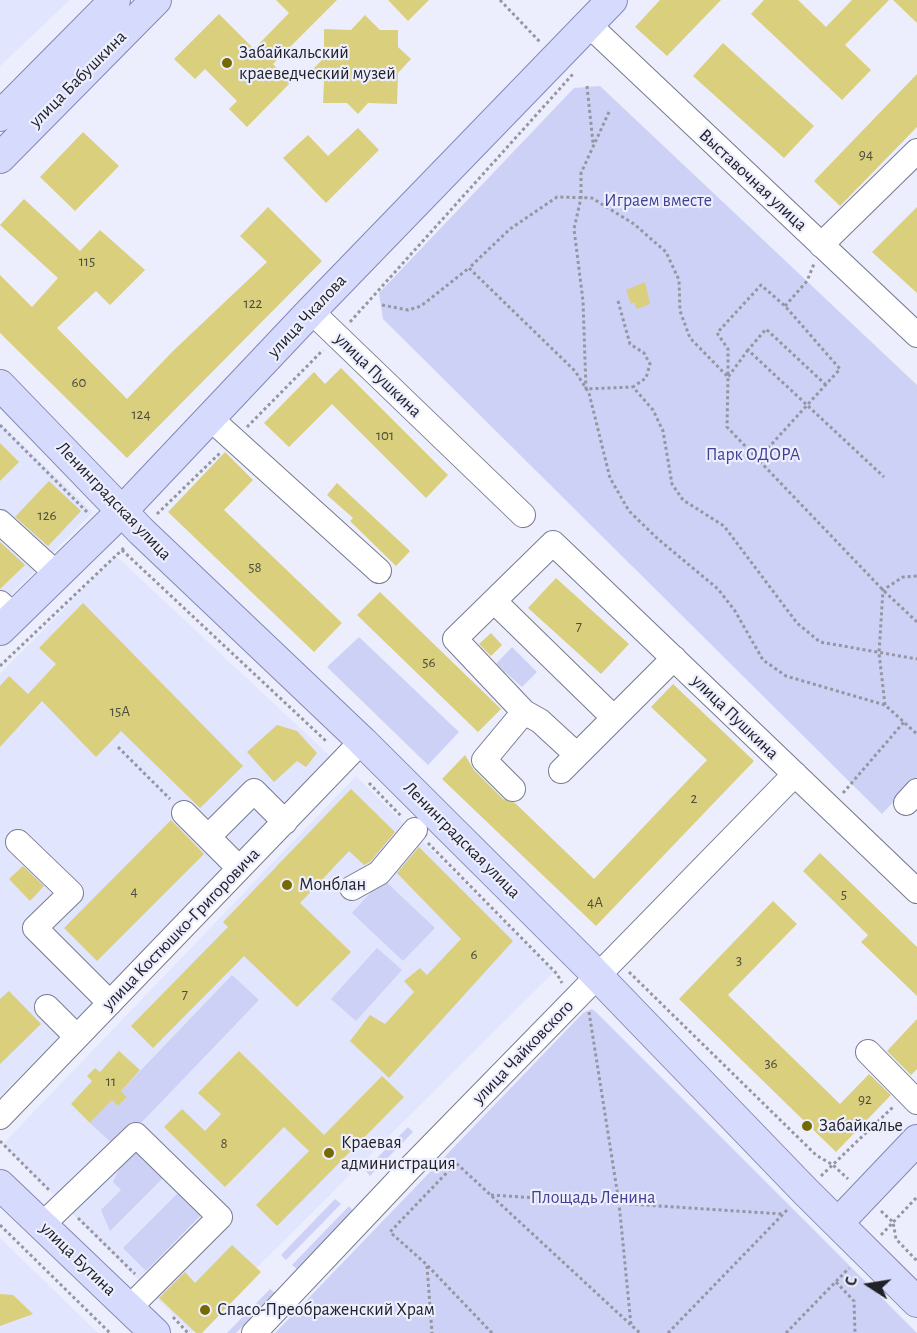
<!DOCTYPE html>
<html>
<head>
<meta charset="utf-8">
<style>
	body { margin:0 }
	#map { position:relative; width:917px; height:1333px; overflow:hidden; background:#eceefd; font-family:"Alegreya Sans",sans-serif }
	canvas { display:block }
	.north { position:absolute; left:839px; top:1255px; width:60px; height:60px; -webkit-text-stroke:4px #eceefd; paint-order:stroke; rotate:282deg; font-size:16px; font-weight:700; line-height:24px; text-align:center; color:#202129 }
	.north::after { content:''; display:block; margin:auto; width:21px; height:27px; background:#202129; clip-path:polygon(50% 0,100% 100%,50% 72%,0 100%) }
</style>
</head>
<body>
<div id="map">
<canvas width="917" height="1333"></canvas>
<div class="north">С</div>
</div>
<script>
const c = document.querySelector('canvas').getContext('2d');
c.lineJoin = 'round';
function paint(path, color) {
  c.fillStyle = color;
  c.fill(path, 'evenodd');
}
function strokePath(path, color, width, dash) {
  c.strokeStyle = color;
  c.lineWidth = width;
  c.lineCap = dash ? 'butt' : 'round';
  c.setLineDash(dash || []);
  c.stroke(path);
}
function label(font, color, halo, rows, align = 'center') {
  c.font = font + ' "Alegreya Sans",sans-serif';
  c.lineWidth = 4.5;
  c.setLineDash([]);
  c.textBaseline = 'middle';
  c.strokeStyle = halo;
  c.fillStyle = color;
  for (const [text, x, y, turn = 0] of rows) {
    c.save();
    c.translate(x, y);
    c.rotate((+turn || 0) * Math.PI / 180);
    c.textAlign = isNaN(turn) ? turn : align;
    if (halo) c.strokeText(text, 0, 0);
    c.fillText(text, 0, 0);
    c.restore();
  }
}
const built = new Path2D(`
	M0,0h70l-70,66z
	M0,423l93,89 -93,94z
	M116,556l215,201 -331,340v-423z
	M356,776l198,196 -363,361 -188,-189z
	M0,1238l98,95h-98z`);
const green = new Path2D(`
	M600,86l317,299v392l-35,37 -499,-495 -4,-26 195,-205z
	M359,637l100,95 -31,33 -101,-98z
	M512,647l25,25 -15,15 -26,-23z
	M383,879l52,49 -32,33 -51,-48z
	M377,948l25,22 -46,51 -25,-22z
	M232,975l27,25 -142,148 -27,-25 22,-23 6,6 9,-9 -6,-6z
	M592,1009l5,4 320,320h-642l308,-320z
	M408,1127l5,5 -43,44 -5,-6z
	M136,1143l31,31 -57,57 -9,-21 20,-20 -8,-8 13,-28z
	M182,1189l22,23 -58,59 -23,-23z
	M335,1199l6,5 -55,56 -5,-5z
	M349,1206l4,5 -56,58 -5,-4z
	M270,1289l5,4 -39,40h-9z`);
const building = new Path2D(`
	M276,0h61l-64,64 18,18 -44,45 -18,-18 8,-8 -32,-32 -10,10 -21,-20 45,-45 35,35 35,-36z
	M388,0h41l-21,21z
	M660,0h61l-54,56 -32,-29z
	M764,0h34l28,27 26,-27h37l-44,45 26,25 -29,30 -91,-86z
	M893,0h24v23z
	M365,15l15,15h18v17l13,12 -13,14 -1,31 -29,-1 -10,11 -11,-11h-24l1,-22 -12,-11 12,-12v-29l27,1z
	M723,43l91,83 -30,32 -91,-82z
	M917,74v53l-77,79 -26,-25z
	M358,128l21,22 -53,53 -43,-45 25,-23 20,21z
	M83,132l36,34 -44,45 -35,-34z
	M24,199l56,52 20,-21 45,40 -35,35 -14,-14 -39,37 70,71 46,-48 94,-89 -27,-26 28,-29 54,54 -195,197 -127,-125v-58l32,32 26,-29 -58,-53z
	M917,207v86l-45,-41z
	M645,282l5,22 -13,5 -3,-7 -3,2 -5,-14z
	M341,368l107,107 -22,23 -94,-94 -43,43 -25,-24 50,-51 11,12z
	M0,443l19,19 -19,19z
	M225,452l28,28 -29,30 118,113 -28,29 -146,-140z
	M49,481l32,30 -33,35 -33,-29z
	M337,483l73,68 -14,15 -46,-45 3,-3 -26,-23z
	M0,542l25,23 -25,24z
	M556,578l73,66 -28,30 -73,-66z
	M380,592l121,117 -23,23 -121,-117z
	M83,603l160,163 -43,42 -79,-77 -25,26 -54,-56 -42,46v-61l9,-10 19,18 28,-30 -17,-16z
	M491,633l11,12 -11,11 -12,-12z
	M673,684l81,77 -158,165 -154,-147 23,-24 9,15 29,29 12,4 79,76 113,-119 -56,-53z
	M277,725l20,6 20,22 -11,14 -9,-6 -23,21 -27,-30z
	M351,789l44,43 -25,30 -6,3 -15,-14 -49,52 51,49 -54,55 -53,-51 -91,92 -22,-22 97,-99 -5,-5z
	M171,820l33,34 -107,107 -33,-33z
	M419,847l94,94 -124,137 -39,-37 20,-26 15,9 29,-32 -10,-11 16,-13 7,7 34,-36 -64,-66z
	M820,853l97,94v49l-56,-54 7,-7 -65,-64z
	M23,866l21,20 -14,15 -21,-22z
	M773,901l24,23 -69,71 112,109 29,-30 22,21 -55,57 -157,-153z
	M9,991l32,33 -41,40v-65z
	M917,1019v50l-6,6 -24,-24z
	M119,1051l21,19 -19,21 6,6 -9,9 -6,-6 -22,23 -19,-19 21,-23 -5,-5 8,-8 5,4z
	M239,1051l85,84 58,-59 22,21 -127,129 -21,-21 53,-54 -25,-24 -59,60 -61,-60 18,-18 23,22 16,-17 -23,-21z
	M232,1245l29,27 -59,61h-6l-37,-35 26,-26 10,11z
	M0,1294l13,1 20,19 -33,12z`);
const path = new Path2D(`
	M500,0l40,42
	M587,86l6,57
	M609,112l-28,61v25l-7,31 9,72 3,88 47,-2
	M618,301l12,43 14,9 6,11 -4,14 -13,9 20,23 10,21 9,53 11,16 41,26 73,97 23,19 97,17
	M382,305l26,5 13,-4 48,-38
	M785,306l22,-25 7,-17
	M350,322l223,-248
	M748,350l-20,27v-28l-11,-16 44,-48 24,21 55,63 -81,89
	M826,385l-60,-56 -18,21 136,127
	M0,425l87,87
	M247,427l76,-77
	M157,514l64,-62
	M122,550l205,192
	M917,622l-34,-32 -156,-163 1,-50 -38,-39 -10,-27 -1,-31 -13,-28 -32,-28 -42,-26 -35,-1 -47,32 -41,39 106,103 14,22 21,85 19,33 29,28 60,50 17,22 28,49 23,16 99,29 32,29
	M0,666l125,-119
	M885,705l-6,-52 4,-63 20,-13 14,-1
	M118,747l52,52
	M369,783l33,34
	M843,793l61,-71
	M428,843l129,131 5,9
	M629,972l187,183 17,10 15,14
	M589,1012l30,191 12,122 9,8
	M0,1141l49,49
	M821,1176l73,-70
	M491,1195l291,19
	M881,1211l12,11 3,17 21,22
	M78,1218l57,56
	M0,1225l110,108
	M881,1235l36,-38
	M427,1266l5,67
	M836,1282l18,19 1,32
	M173,1317l15,16
	M492,1333l-65,-68 -37,-33 66,-69 175,162
	M668,1333l121,-125
	M786,1333l63,-65`);
const minor = new Path2D(`
	M588,24l329,311
	M821,245l96,-94
	M311,311l212,204
	M211,419l168,152
	M0,522l56,51
	M494,601l120,117
	M0,603l14,13
	M524,712l16,9 37,34
	M561,771l113,-113
	M513,789l-29,-29 40,-48 -69,-73 98,-96 364,348
	M906,803l11,-12
	M184,813l55,55
	M216,829l38,-38 31,31
	M18,842l53,51 -36,35 75,75
	M352,888l27,-15 36,-43
	M47,1007l30,30
	M868,1052l49,50
	M0,1117l362,-376
	M42,1225l94,-90 84,82 -91,91
	M254,1333l154,-163 387,-396`);
const major = new Path2D(`
	M0,116l115,-116
	M0,158l156,-158
	M0,385l141,146 221,210 225,224 219,227 111,110
	M0,630l123,-120 188,-199 301,-311
	M0,1185l155,148
	M838,1223l79,-83`);
const markers = [
	[227,63,6,"#756a01"],
	[287,885,6,"#756a01"],
	[807,1126,6,"#756a01"],
	[329,1153,6,"#756a01"],
	[205,1310,6,"#756a01"]
];
const numberNames = [
	["94",866,154],
	["115",87,261],
	["122",253,303],
	["60",79,382],
	["124",141,414],
	["101",385,435],
	["126",47,515],
	["58",255,567],
	["7",579,626],
	["56",429,662],
	["15А",120,711],
	["2",694,798],
	["4",134,891],
	["5",844,894],
	["4А",595,902],
	["6",474,954],
	["3",739,960],
	["7",185,994],
	["36",771,1063],
	["11",111,1081],
	["92",865,1099],
	["8",224,1143]
];
const poiNames = [
	["Забайкальский",239,53],
	["краеведческий музей",239,74],
	["Монблан",299,885],
	["Забайкалье",819,1126],
	["Краевая",341,1143],
	["администрация",341,1164],
	["Спасо-Преображенский Храм",217,1310]
];
const streetNames = [
	["улица Бабушкина",78,79,-45],
	["Выставочная улица",753,180,43],
	["улица Чкалова",307,316,-47],
	["улица Пушкина",378,375,44],
	["Ленинградская улица",114,501,46],
	["улица Пушкина",735,717,44],
	["Ленинградская улица",462,840,45],
	["улица Костюшко-Григоровича",181,929,-46],
	["улица Чайковского",523,1052,-46],
	["улица Бутина",78,1259,44]
];
const parkNames = [
	["Играем вместе",658,201],
	["Парк ОДОРА",753,455],
	["Площадь Ленина",593,1198]
];
paint(built, '#e1e5fd');
paint(green, '#cdd1f5');
paint(building, '#d9cf7d');
strokePath(minor, '#787b90', 26);
strokePath(major, '#8489b2', 32);
strokePath(path, '#9596a2', 3, [3, 3]);
strokePath(minor, '#fff', 24);
strokePath(major, '#d6dafd', 30);
for (const [x, y, r, color] of markers) {
  const dot = new Path2D();
  dot.arc(x, y, r, 0, 2 * Math.PI);
  c.fillStyle = color;
  c.fill(dot);
  strokePath(dot, '#eceefd', 2);
}
label('15px', '#4e4c3e', null, numberNames);
label('18px', '#202129', '#eceefd', poiNames, 'left');
label('18px', '#202129', '#eceefd', streetNames);
label('18px', '#413f93', '#eceefd', parkNames);
</script>
</body>
</html>
